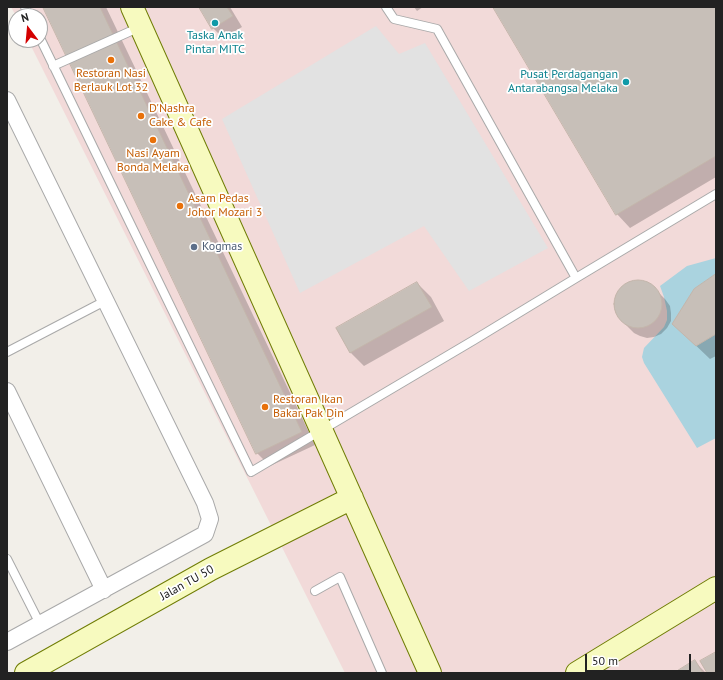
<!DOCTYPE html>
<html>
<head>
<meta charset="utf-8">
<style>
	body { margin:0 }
	#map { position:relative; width:723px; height:680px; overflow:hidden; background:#f2efe9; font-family:"PT Sans",sans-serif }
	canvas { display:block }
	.frame { position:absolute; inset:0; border:8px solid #222; pointer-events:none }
	.north { position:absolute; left:8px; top:8px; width:40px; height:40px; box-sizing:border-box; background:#fff; border:1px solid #a7a7a7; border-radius:50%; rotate:344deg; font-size:11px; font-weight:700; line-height:16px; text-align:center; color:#222 }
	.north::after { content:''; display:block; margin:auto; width:14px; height:18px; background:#d40000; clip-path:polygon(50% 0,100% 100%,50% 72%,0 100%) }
	.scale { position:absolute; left:585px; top:654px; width:106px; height:18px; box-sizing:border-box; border:2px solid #222; border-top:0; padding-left:5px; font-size:12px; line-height:14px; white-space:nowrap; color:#222; -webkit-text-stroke:3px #fff; paint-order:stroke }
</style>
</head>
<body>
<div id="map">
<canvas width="723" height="680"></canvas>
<div class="frame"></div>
<div class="north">N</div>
<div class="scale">50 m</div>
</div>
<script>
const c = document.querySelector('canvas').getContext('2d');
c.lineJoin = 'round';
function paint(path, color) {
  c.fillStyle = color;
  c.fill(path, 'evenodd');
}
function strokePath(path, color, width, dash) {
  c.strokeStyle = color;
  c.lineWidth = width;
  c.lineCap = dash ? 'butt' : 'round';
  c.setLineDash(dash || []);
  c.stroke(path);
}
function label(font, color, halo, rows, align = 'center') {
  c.font = font + ' "PT Sans",sans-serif';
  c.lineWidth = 3.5;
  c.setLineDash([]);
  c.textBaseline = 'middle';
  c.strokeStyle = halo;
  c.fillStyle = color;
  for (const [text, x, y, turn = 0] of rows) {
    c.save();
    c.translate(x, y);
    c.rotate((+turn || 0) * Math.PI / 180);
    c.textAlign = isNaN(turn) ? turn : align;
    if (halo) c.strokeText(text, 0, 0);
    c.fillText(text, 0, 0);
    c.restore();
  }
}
const commercial = new Path2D(`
	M11,7h705v666h-371l-317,-633h12v-24h-24z`);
const parking = new Path2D(`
	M376,26l23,28 26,-11 123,205 -79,43 -45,-65 -124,67 -78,-174z`);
const water = new Path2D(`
	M716,258v180l-19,10 -53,-85 -2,-6 2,-9 20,-21 3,-7v-9l-3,-14 -4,-11 27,-20z`);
const shadow = new Path2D(`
	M45,7h61l209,438 -45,21 -13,-13z
	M200,7h30l12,20 -19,11 -10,-10z
	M414,7h9l-6,4z
	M494,7h222v170l-86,51 -13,-14z
	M716,275v81l-6,3 -23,-22z
	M640,281l8,3 6,4 11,11 5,7 1,7v8l-4,7 -6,6 -7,3 -7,1 -7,-2 -6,-3 -16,-16 -3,-6 -1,-7 2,-7 3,-7 6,-5 7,-3z
	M417,283l14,14 13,24 -80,45 -13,-13 -14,-24z
	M695,662l11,11h-30z`);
const building = new Path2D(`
	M43,7h57l202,425 -46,22z
	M199,7h28l6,9 -21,13z
	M493,7h223v149l-100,59z
	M716,274v60l-20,12 -24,-22 22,-35z
	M614 304a24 24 0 1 1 48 0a24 24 0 1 1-48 0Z
	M417,282l15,25 -82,46 -14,-25z
	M716,652v20l-9,1 -7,-12z
	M695,660l8,13h-29z`);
const lane = new Path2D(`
	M25,7l4,9
	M386,7l8,12 43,10 139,249
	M40,38l211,434 223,-132 102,-62 140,-84
	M53,66l87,-39
	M7,352l98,-51
	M7,559l33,65
	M315,591l25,-14 42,96`);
const street = new Path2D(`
	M7,100l198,403 5,16 -5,15 -198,108
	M7,391l97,199`);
const secondary = new Path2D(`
	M132,7l298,666
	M26,673l185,-104 141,-71
	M577,673l139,-85`);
const markers = [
	[215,23,4,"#0f9aa8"],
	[111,60,4,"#e8710a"],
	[626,82,4,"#0f9aa8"],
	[141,116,4,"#e8710a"],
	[153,140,4,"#e8710a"],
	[180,206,4,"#e8710a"],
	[194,247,4,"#5c6f8a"],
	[265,407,4,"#e8710a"]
];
const cultureNames = [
	["Taska Anak",215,36],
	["Pintar MITC",215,50],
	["Pusat Perdagangan",618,75,"right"],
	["Antarabangsa Melaka",618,89,"right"]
];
const foodNames = [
	["Restoran Nasi",111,74,"center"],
	["Berlauk Lot 32",111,88,"center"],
	["D'Nashra",149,109],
	["Cake & Cafe",149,123],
	["Nasi Ayam",153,154,"center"],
	["Bonda Melaka",153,168,"center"],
	["Asam Pedas",188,199],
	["Johor Mozari 3",188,213],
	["Restoran Ikan",273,400],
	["Bakar Pak Din",273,414]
];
const serviceNames = [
	["Kogmas",202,247]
];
const streetNames = [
	["Jalan TU 50",187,583,-29]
];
paint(commercial, '#f2dad9');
paint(parking, '#e2e2e2');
paint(water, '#aad3df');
paint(shadow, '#0003');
paint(building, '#c7bfb8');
strokePath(building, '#c4b6ab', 1);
strokePath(lane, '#a9a9a9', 10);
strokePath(street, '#a9a9a9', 18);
strokePath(secondary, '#707d05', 24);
strokePath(lane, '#fff', 8);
strokePath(street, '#fff', 16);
strokePath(secondary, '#f7fabf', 22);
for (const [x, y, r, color] of markers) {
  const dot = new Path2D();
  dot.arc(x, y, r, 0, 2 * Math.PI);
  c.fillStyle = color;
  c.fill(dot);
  strokePath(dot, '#fff', 1.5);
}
label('12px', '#0d838f', '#fff', cultureNames);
label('12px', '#c56008', '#fff', foodNames, 'left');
label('12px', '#4e5e75', '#fff', serviceNames, 'left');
label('12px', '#222', '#fff', streetNames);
</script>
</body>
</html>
